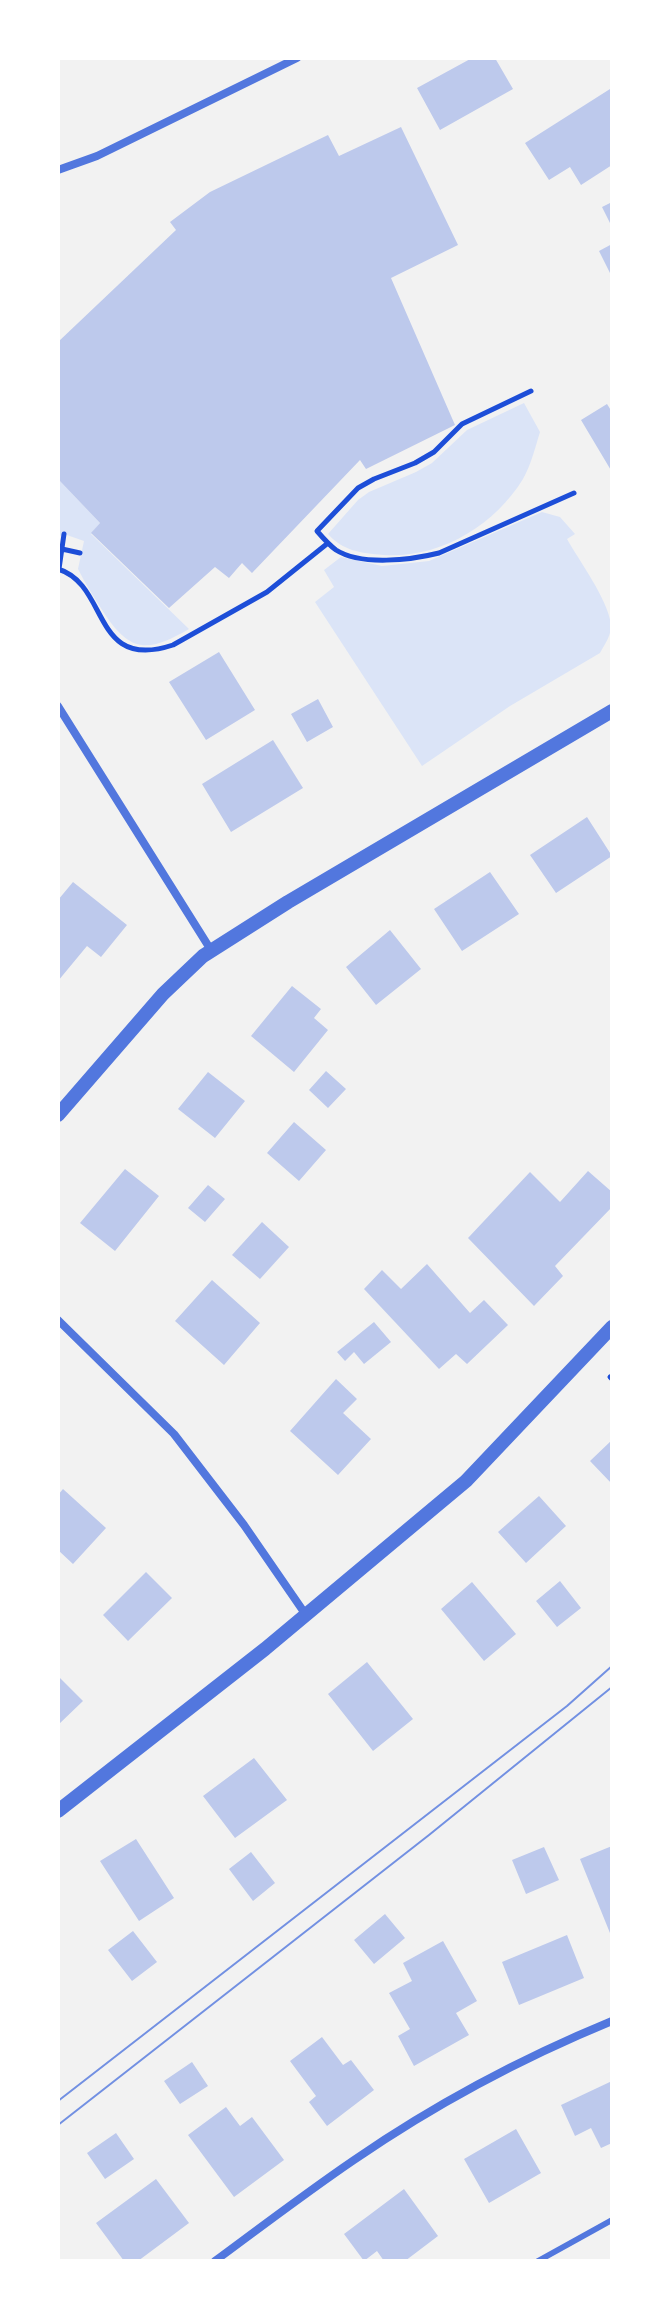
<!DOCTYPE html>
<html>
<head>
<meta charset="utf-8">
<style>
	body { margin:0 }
	#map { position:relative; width:670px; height:2319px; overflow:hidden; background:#f2f2f2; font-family:Overpass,sans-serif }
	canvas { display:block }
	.frame { position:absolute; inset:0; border:60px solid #fff; pointer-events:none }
</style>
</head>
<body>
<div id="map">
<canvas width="670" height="2319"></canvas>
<div class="frame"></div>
</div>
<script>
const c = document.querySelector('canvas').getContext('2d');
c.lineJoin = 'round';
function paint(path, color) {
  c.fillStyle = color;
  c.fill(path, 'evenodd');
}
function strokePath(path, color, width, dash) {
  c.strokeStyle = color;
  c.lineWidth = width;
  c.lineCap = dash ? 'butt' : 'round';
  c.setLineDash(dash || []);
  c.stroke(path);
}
const green = new Path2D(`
	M524,403l16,29c-5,16 -9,33 -17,47 -29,47 -84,80 -140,76 -22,-2 -40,-4 -55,-21l30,-34 11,-8 47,-20 16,-9 35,-33z
	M58,479l42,44 -9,11 98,95c-40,23 -58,25 -85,-16 -9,-14 -18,-28 -26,-44l6,-28 -20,-7 -6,3z
	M542,512l18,5 15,17 -8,5c13,23 40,59 44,85 1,10 -6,20 -11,29l-90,53 -88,60 -107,-164 19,-15 -10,-17 17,-13 41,9 47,-5z`);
const building = new Path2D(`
	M472,58h23l18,31 -73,41 -23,-42z
	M610,89l2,4v72l-31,20 -11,-18 -21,13 -24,-37z
	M401,127l57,118 -67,33 64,147 -89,44 -6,-9 -108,113 -10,-10 -13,15 -14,-11 -46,41 -78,-75 9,-10 -42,-44v-137l118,-112 -6,-8 40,-30 118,-57 11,21z
	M612,202v25l-10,-20z
	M612,244v33l-13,-26z
	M607,404l5,8v60l-31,-52z
	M219,652l36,58 -49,30 -37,-58z
	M318,699l15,28 -26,15 -16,-28z
	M273,740l30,48 -72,44 -29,-48z
	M587,817l25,39 -56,37 -26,-38z
	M490,872l29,42 -57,37 -28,-42z
	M73,882l54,43 -26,32 -14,-11 -29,35v-81z
	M390,930l31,39 -45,36 -30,-38z
	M292,986l29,23 -7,9 14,12 -34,42 -43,-36z
	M326,1071l20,18 -18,19 -19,-18z
	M208,1072l37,29 -30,37 -37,-29z
	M294,1122l32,28 -27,31 -32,-28z
	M125,1169l34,27 -44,55 -35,-28z
	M588,1171l24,21v15l-57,59 8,10 -29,30 -66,-68 62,-66 30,30z
	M208,1185l17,14 -20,23 -17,-14z
	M262,1222l27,25 -29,32 -28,-24z
	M427,1264l43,49 14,-13 24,25 -41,39 -11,-10 -17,15 -75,-80 18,-19 19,19z
	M212,1280l48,43 -36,42 -49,-44z
	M374,1322l17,20 -27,22 -10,-12 -9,9 -8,-9z
	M336,1379l21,20 -14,14 28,26 -33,36 -48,-44z
	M612,1440v44l-22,-23z
	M63,1489l43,39 -33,36 -15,-14v-55z
	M539,1496l27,30 -40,37 -28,-31z
	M146,1572l26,26 -44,43 -25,-26z
	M560,1581l21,27 -24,19 -21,-26z
	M472,1582l44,52 -32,27 -43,-52z
	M367,1662l46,57 -40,32 -45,-57z
	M58,1676l25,25 -25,24z
	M254,1758l33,42 -52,38 -32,-42z
	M136,1839l38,59 -35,23 -39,-60z
	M612,1846v92l-32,-79z
	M544,1847l15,33 -33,14 -14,-34z
	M251,1852l24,31 -22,18 -24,-32z
	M385,1914l20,24 -31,26 -20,-24z
	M133,1931l24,31 -25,19 -24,-31z
	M567,1935l17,43 -65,27 -17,-43z
	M443,1941l34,60 -21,12 13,22 -55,31 -16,-30 12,-7 -21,-36 23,-12 -9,-18z
	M322,2037l21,28 8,-5 23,30 -47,36 -18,-24 7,-6 -26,-35z
	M192,2062l16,24 -28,18 -16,-23z
	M612,2081v62l-11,5 -10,-20 -16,8 -14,-31z
	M226,2107l14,19 12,-9 32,43 -50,37 -46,-62z
	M516,2129l25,44 -52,30 -25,-44z
	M116,2133l18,26 -29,20 -18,-26z
	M156,2179l33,44 -51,38h-14l-28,-38z
	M404,2189l34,47 -33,25h-21l-7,-10 -13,10 -20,-27z`);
const path = new Path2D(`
	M531,391l-69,33 -28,28 -19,11 -41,16 -16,9 -41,43c6,7 12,14 19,19 25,16 75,10 103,3l135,-60
	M62,549l18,4
	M58,569c52,16 33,103 115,76l94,-53 61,-49
	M59,569l5,-35
	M610,1377l2,2`);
const service = new Path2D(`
	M538,2261l74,-41`);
const minor = new Path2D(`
	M58,170l39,-14 200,-98
	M58,706l153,244
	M58,1320l116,114 70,91 62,90
	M215,2261c46,-34 92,-69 139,-101 80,-55 168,-102 258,-139`);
const tertiary = new Path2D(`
	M58,1115l105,-121 40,-38 85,-54 324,-191
	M58,1811l207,-162 201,-168 146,-154`);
const tram = new Path2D(`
	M58,2101l509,-395 45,-40
	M58,2125l371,-290 183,-148`);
paint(green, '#dbe4f7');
paint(building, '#bdc9ec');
strokePath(path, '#1d4ed8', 5);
strokePath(service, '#5277de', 6);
strokePath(minor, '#5277de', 8);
strokePath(tertiary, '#5277de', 14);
strokePath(tram, '#7290e2', 2);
</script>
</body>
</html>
